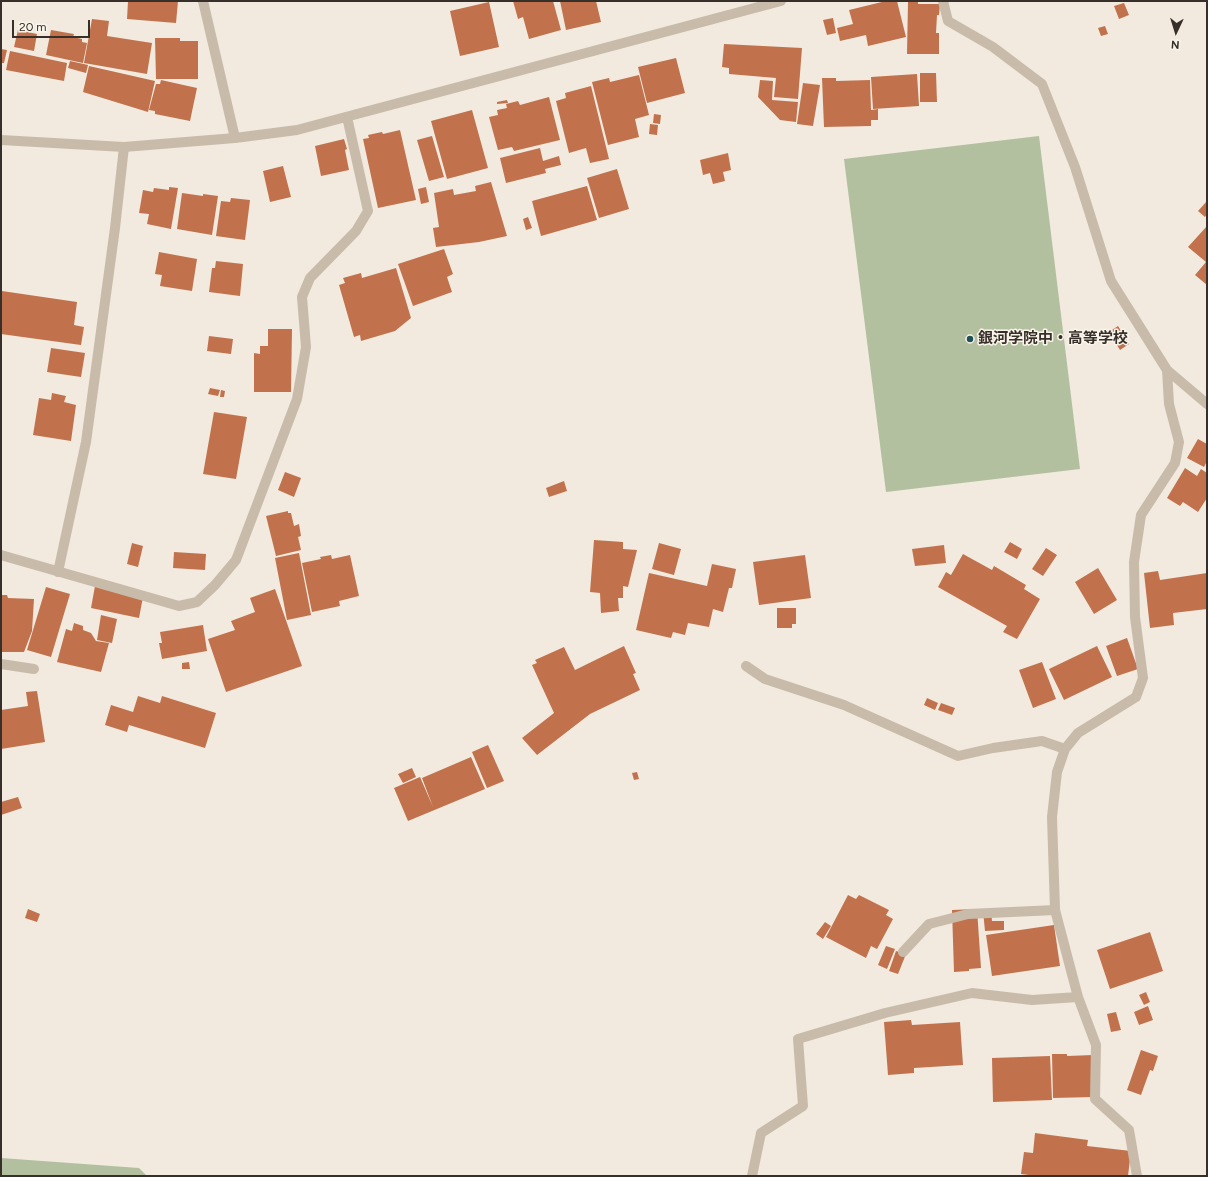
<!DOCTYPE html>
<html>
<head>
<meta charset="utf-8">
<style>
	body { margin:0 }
	#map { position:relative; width:1208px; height:1177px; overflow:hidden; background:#f2eade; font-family:Figtree,sans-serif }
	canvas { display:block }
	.frame { position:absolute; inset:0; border:2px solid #372f29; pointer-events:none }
	.north { position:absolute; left:1156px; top:12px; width:40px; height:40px; -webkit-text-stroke:3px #f9f4ea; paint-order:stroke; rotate:184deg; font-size:11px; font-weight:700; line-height:16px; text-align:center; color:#372f29 }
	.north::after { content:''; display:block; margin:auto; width:14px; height:18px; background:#372f29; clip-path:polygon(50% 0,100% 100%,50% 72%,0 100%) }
	.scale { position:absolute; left:12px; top:20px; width:78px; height:18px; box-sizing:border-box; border:2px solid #372f29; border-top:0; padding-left:5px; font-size:12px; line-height:14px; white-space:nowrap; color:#372f29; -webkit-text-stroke:3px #f9f4ea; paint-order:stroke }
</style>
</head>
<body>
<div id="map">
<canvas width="1208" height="1177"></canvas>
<div class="frame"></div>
<div class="north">N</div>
<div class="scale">20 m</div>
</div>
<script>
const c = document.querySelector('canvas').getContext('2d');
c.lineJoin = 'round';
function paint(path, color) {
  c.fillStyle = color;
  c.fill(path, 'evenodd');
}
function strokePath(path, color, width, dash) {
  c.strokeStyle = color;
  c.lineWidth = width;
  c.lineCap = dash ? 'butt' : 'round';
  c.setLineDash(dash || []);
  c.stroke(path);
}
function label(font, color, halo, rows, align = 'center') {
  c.font = font + ' Figtree,"Noto Sans JP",sans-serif';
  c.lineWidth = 3;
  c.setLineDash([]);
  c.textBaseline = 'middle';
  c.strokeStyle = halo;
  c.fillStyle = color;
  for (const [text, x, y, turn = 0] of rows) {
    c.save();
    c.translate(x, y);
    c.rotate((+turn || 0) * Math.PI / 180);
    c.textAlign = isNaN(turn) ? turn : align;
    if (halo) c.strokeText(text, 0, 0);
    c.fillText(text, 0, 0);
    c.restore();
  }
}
const green = new Path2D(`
	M1039,136l41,333 -194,23 -42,-333z
	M1,1158l138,10 8,8h-146z`);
const building = new Path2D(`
	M128,1h50l-2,22 -49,-4z
	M513,1h40l8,29 -32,9 -6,-22 -5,2z
	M560,1h36l5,21 -35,8z
	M886,1h11l9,36 -38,9 -2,-11 -26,6 -3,-13 16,-4 -4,-14z
	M908,1h10v3h22l-1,11h-2l-1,18h3v21h-32z
	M489,2l10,45 -39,9 -10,-45z
	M1124,3l5,12 -10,4 -5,-13z
	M833,18l3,15 -9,2 -4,-15z
	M92,19l17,2 -2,15 45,7 -5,31 -63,-11z
	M1105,26l3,8 -7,2 -3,-8z
	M18,30l19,4 -3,17 -20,-4z
	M51,30l23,4 -1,3 9,2v3l5,1 -4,20 -37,-8z
	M155,38h25v3h18v38h-42z
	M724,44l78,4 -4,51 -24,-2 2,-19 -47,-4v-6l-7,-1z
	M1,49l6,1 -3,13h-3z
	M10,51l57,12 -3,18 -58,-11z
	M676,58l9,35 -38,10 -9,-36z
	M70,61l18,4 -2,8 -18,-5z
	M89,66l66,15 -7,31 -65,-20z
	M920,73h16l1,29h-17z
	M917,74l2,32 -46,3 -2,-32z
	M639,75l10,40 -14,4 4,18 -31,8 -16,-63 17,-4 1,4z
	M822,78h14v3l34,-1 1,30 7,-1v11h-7v6l-47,1z
	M161,80l36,8 -7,33 -35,-7v-3l-6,-1 7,-26h4z
	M760,80l13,1 -1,19 26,2 -2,20 -16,-2 -22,-23z
	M803,83l17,2 -7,41 -16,-2z
	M591,86l18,73 -19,4 -4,-15 -17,5 -13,-52 10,-3 -1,-5z
	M549,97l11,43 -46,11 -2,-4 -14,3 -9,-33 9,-2 -1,-5 10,-2 -1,-4 12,-3 2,4z
	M507,100l1,3 -11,1v-2z
	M472,110l16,58 -41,11 -16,-58z
	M654,114l7,1 -1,9 -7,-1z
	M650,124l8,1 -1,10 -8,-1z
	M400,130l16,70 -38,8 -15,-69 6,-1 -1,-3 14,-3 1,2z
	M432,136l12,41 -15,4 -12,-41z
	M344,139l3,10 -2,1 4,20 -28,6 -6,-30z
	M540,148l3,13 16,-5 2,9 -16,4 1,4 -40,10 -6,-25z
	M728,153l3,17 -8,2 2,9 -12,3 -3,-11 -7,2 -3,-15z
	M283,166l8,31 -21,5 -7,-31z
	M617,169l12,40 -30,9 -12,-40z
	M491,182l16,54 -28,6 -43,5 -3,-19 6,-1 -5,-34 19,-4 1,6 22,-4 -1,-5z
	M587,186l10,34 -56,16 -9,-35z
	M169,187l9,1 -7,41 -24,-5 2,-10 -10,-1 4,-23 10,2 1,-4 15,2z
	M426,187l3,15 -8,2 -3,-15z
	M182,193l21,3v-2l15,2 -6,39 -35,-6z
	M231,198l19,2 -5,40 -29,-4 5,-35 9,1z
	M1207,201v13l-2,3 -7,-6z
	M528,217l4,11 -6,2 -3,-11z
	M1207,226v59l-12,-10 11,-13 -18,-15z
	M444,249l9,25 -6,3 5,15 -39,14 -15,-42z
	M159,252l38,7 -5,32 -32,-5 2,-11 -7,-1z
	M216,261l27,3 -3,32 -31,-4 3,-24h3z
	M396,268l15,50 -16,13 -34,10 -1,-6 -6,2 -15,-52 6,-2 -2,-5 18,-5 1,5z
	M2,291l75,11 -3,23 10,2 -3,18 -80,-11v-33z
	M1118,326l11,18 -9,6 -11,-18z
	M268,329h24l-1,63h-37v-39l6,1v-8h8z
	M209,336l24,3 -2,15 -24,-3z
	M51,348l34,5 -4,24 -34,-5z
	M210,388l10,2 -2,6 -10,-2z
	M221,390l4,1 -1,6h-4z
	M52,393l14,3 -2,6 12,3 -5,36 -38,-6 6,-37 12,2z
	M214,412l33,5 -11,62 -33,-5z
	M1198,439l9,5v17l-3,6 -17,-9z
	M1185,468l12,8 4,-7 6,4v25l-9,14 -15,-10 -3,4 -13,-8z
	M285,472l16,6 -7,19 -16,-7z
	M564,481l3,10 -18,6 -3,-9z
	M288,511v2h3l3,13 5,-2 2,12 -3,1 3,13 -25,6 -10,-40z
	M594,540l29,2v7l14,1 -9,37 -5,-1v12h-5l1,13 -18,2 -1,-20 -10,-1z
	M1010,542l12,7 -5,10 -13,-7z
	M132,543l11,3 -5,21 -11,-3z
	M659,543l22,6 -7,26 -22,-6z
	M944,545l2,18 -31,3 -3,-17z
	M1046,548l11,7 -14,21 -11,-7z
	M174,552l32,2 -1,16 -32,-2z
	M299,553l12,62 -24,5 -12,-62z
	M963,554l29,16 2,-4 32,19 -2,4 16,10 -23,40 -14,-7 4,-6 -69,-39 8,-15 5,3z
	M331,555l1,4 18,-4 9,41 -20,5 1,5 -28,6 -10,-49 19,-4 -1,-2z
	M805,555l6,43 -52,7 -6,-43z
	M712,564l24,5 -4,19h-3l-6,24 -10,-3 -4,18 -21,-4 -3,12 -12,-3 -2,6 -35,-8 13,-57 58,13z
	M1098,568l19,32 -23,14 -19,-32z
	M1158,571l2,9 47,-7v36l-34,4 1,12 -24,3 -6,-55z
	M95,586l48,11 -4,21 -48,-10z
	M46,587l24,7 -19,63 -24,-7z
	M275,589l27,77 -76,26 -18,-53 27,-9 -4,-9 24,-9 -5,-14z
	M1,595h6l1,3 26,1 -2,32 -8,21h-23z
	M777,608h19v16h-4v4h-15z
	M101,615l16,4 -5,24 -15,-3z
	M74,623l9,3v4l8,3 5,8 13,2 -8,29 -44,-10 9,-33 6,2z
	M203,625l4,26 -45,8 -3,-16h3l-2,-11z
	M1127,638l11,31 -21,7 -11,-30z
	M624,646l12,27 -3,1 7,16 -50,24 -53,41 -15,-17 32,-25 -22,-48 5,-2 -2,-3 29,-13 11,23z
	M1097,646l15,31 -48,23 -15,-31z
	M189,662l1,7h-8v-6z
	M1042,662l14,37 -23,9 -14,-38z
	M37,691l8,51 -44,7v-39l27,-4 -2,-14z
	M138,696l22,7 2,-7 54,17 -11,35 -76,-23 -2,7 -22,-7 6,-20 22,7z
	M927,698l11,5 -3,7 -11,-5z
	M941,703l14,5 -3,7 -14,-5z
	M488,745l16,36 -17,7 -15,-36z
	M471,757l14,32 -77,32 -14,-33 26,-11 13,30 -11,-29z
	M412,768l4,9 -13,6 -5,-9z
	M637,772l2,7 -5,1 -2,-7z
	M18,797l4,11 -21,7v-13z
	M848,895l8,4 3,-4 30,15 -3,5 7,4 -16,30 -6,-3 -5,12 -40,-21z
	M28,909l12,5 -3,8 -12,-4z
	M977,909l4,59 -12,1v2l-15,1 -2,-62z
	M991,910l1,11h12v9l-19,1 -2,-20z
	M825,922l6,4 -8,13 -7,-5z
	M1054,925l6,41 -68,10 -6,-41z
	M1150,932l13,39 -53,18 -13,-39z
	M886,946l9,3 -8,20 -9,-4z
	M896,951l10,3 -8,20 -9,-3z
	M1146,992l4,10 -6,3 -5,-10z
	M1148,1006l5,14 -14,5 -5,-13z
	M1116,1012l5,18 -10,2 -4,-18z
	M911,1020l1,5 48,-3 3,43 -49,3v5l-26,2 -4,-53z
	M1141,1050l17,6 -5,15 -3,-1 -9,25 -14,-5z
	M1052,1054h15v2l26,-1 1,42 -41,1z
	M1050,1056l2,44 -59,2 -1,-44z
	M1035,1133l53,7 -1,6 44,5 -3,25h-91l-16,-2 3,-22 9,1z`);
const minor = new Path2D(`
	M203,1l32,137
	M943,1l5,20 45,26 49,37 33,83 36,114 56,89 40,34
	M1,555l178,51 18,-4 18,-17 21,-25 61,-161 9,-52 -4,-50 8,-19 46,-47 12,-20 -21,-94
	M58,572l28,-130 29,-214 9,-81
	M1,664l33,5
	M746,666l19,13 79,26 114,51 35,-8 49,-7 23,8
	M903,952l26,-28 39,-10 87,-4
	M752,1176l9,-43 42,-27 -5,-67 87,-26 87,-20 60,7 46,-3
	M1137,1176l-8,-46 -34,-31 1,-54 -18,-48 -23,-87 -3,-93 5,-45 8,-23 13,-16 58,-36 7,-19 -8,-61 -1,-55 7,-47 34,-52 4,-21 -10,-38 -2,-34`);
const tertiary = new Path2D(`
	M1,140l123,7 111,-9 62,-8 484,-129`);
const markers = [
	[970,339,4,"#214f57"]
];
const poiNames = [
	["銀河学院中・高等学校",978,339]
];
paint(green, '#b2c09f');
paint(building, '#c1724d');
strokePath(minor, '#c9bbaa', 10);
strokePath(tertiary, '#c9bbaa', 10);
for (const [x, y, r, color] of markers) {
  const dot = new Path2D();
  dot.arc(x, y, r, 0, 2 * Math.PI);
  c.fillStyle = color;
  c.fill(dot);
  strokePath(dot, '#f9f4ea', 1.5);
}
label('bold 15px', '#372f29', '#f9f4ea', poiNames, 'left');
</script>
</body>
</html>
